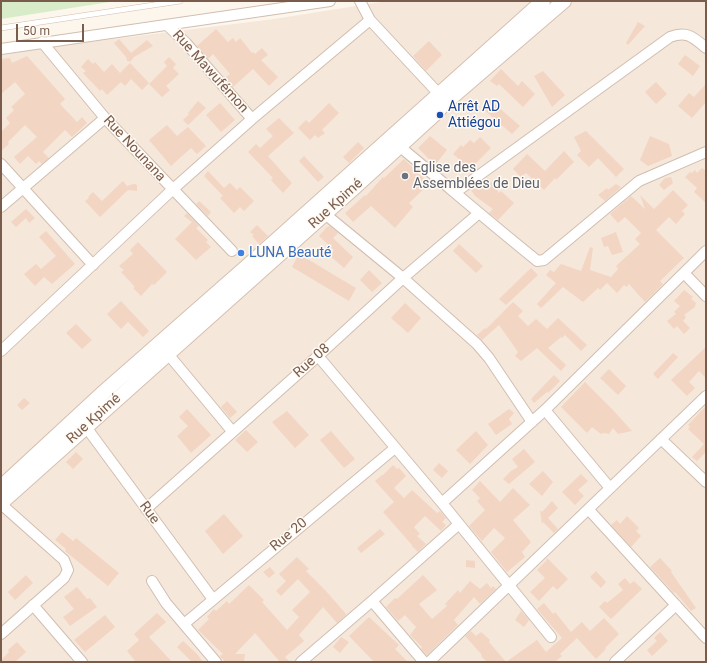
<!DOCTYPE html>
<html>
<head>
<meta charset="utf-8">
<style>
	body { margin:0 }
	#map { position:relative; width:707px; height:663px; overflow:hidden; background:#fdf6ec; font-family:Roboto,sans-serif }
	canvas { display:block }
	.frame { position:absolute; inset:0; border:2px solid #7a5c4d; pointer-events:none }
	.scale { position:absolute; left:16px; top:24px; width:68px; height:18px; box-sizing:border-box; border:2px solid #7a5c4d; border-top:0; padding-left:5px; font-size:12px; line-height:14px; white-space:nowrap; color:#7a5c4d; -webkit-text-stroke:3px #fffaf3; paint-order:stroke }
</style>
</head>
<body>
<div id="map">
<canvas width="707" height="663"></canvas>
<div class="frame"></div>
<div class="scale">50 m</div>
</div>
<script>
const c = document.querySelector('canvas').getContext('2d');
c.lineJoin = 'round';
function paint(path, color) {
  c.fillStyle = color;
  c.fill(path, 'evenodd');
}
function strokePath(path, color, width, dash) {
  c.strokeStyle = color;
  c.lineWidth = width;
  c.lineCap = dash ? 'butt' : 'round';
  c.setLineDash(dash || []);
  c.stroke(path);
}
function label(font, color, halo, rows, align = 'center') {
  c.font = font + ' Roboto,sans-serif';
  c.lineWidth = 3;
  c.setLineDash([]);
  c.textBaseline = 'middle';
  c.strokeStyle = halo;
  c.fillStyle = color;
  for (const [text, x, y, turn = 0] of rows) {
    c.save();
    c.translate(x, y);
    c.rotate((+turn || 0) * Math.PI / 180);
    c.textAlign = isNaN(turn) ? turn : align;
    if (halo) c.strokeText(text, 0, 0);
    c.fillText(text, 0, 0);
    c.restore();
  }
}
const residential = new Path2D(`
	M387,1h319v661h-705v-607l63,-10 210,-26z`);
const green = new Path2D(`
	M1,1h115l-115,18z`);
const building = new Path2D(`
	M638,22l7,4 -17,19 -2,-2z
	M216,29l12,13 5,-4 3,4 4,-4 12,15 1,-1 2,2 7,-6 6,7 -7,5 17,17 -9,9 -16,-17 -20,18 -8,-9 5,-4 -17,-20 -5,5 -11,-13z
	M119,39l12,14 16,-13 6,6 -19,11 -4,5 -1,-1h-2l-1,-4 -12,-14z
	M429,41l13,14 -16,16 -13,-15z
	M685,55l15,11 -7,10 -15,-12z
	M27,56l38,43 -5,5 17,18 5,-5 5,6 -15,14 -7,-7 -22,22 6,6 -7,6 -3,-3 -3,3 -8,-8 -8,8 -6,-7 23,-20 -12,-12 -17,17 1,2 -8,7v-19l9,-9 -4,-5 8,-8 -3,-3 14,-13 -10,-12 -14,12v-35l9,-1 2,5z
	M169,57l7,7 -3,4 6,6 -13,12 4,4 -8,7 -13,-13 18,-18 -3,-4z
	M88,59l5,5 2,-2 9,10 8,-8 8,9 10,-10 19,20 -7,7 -11,-11 -6,7 -4,-4 -14,13 -5,-6 -2,2 -17,-18 3,-2 -5,-4z
	M501,69l17,17 4,-5 13,13 -12,13 -24,-23 -2,2 -7,-5z
	M543,71l22,24 -13,12 -18,-31z
	M656,82l11,12 -11,10 -11,-12z
	M706,84v18l-14,16 -14,-12 11,-13 5,4z
	M490,100l30,26 -8,8 -30,-26z
	M198,101l8,7 -18,17 -5,-5 6,-6 -1,-1z
	M220,103l15,17 -14,12 -15,-17z
	M329,103l10,10 -17,17 3,3 -7,5 -3,-3 -5,5 -12,-12 8,-8 3,3z
	M279,118l15,15 -26,23 24,27 -9,10 -12,-13 2,-2 -25,-26 8,-8 4,4 13,-12 -7,-7z
	M167,125l10,11 11,-9 18,19 -9,8 -6,-6 -20,18 -22,-26z
	M586,131l38,38 -8,8 -18,-19 -9,9 -12,-12 4,-4 -7,-14z
	M430,136l17,14 -12,15 -17,-17z
	M650,136l19,8 3,12 -24,10 -8,-6z
	M480,137l11,11 -21,21 -17,-15 8,-9 2,2 7,-7 4,3z
	M358,142l6,6 -15,15 -6,-6z
	M564,151l10,11 -18,18 -1,-2 -11,12 -18,-17 -5,4 -8,-8 14,-15 18,17z
	M304,156l20,21 -6,5 -19,-21z
	M404,159l25,25 -20,19 4,4 -18,21 -24,-22 -18,16 -8,-9 20,-18 1,1 17,-19 1,1z
	M702,168l4,3v32l-12,-11 3,-4 -12,-11 5,-5 2,1 3,-3 2,3z
	M208,171l16,17 6,-5 7,7 3,-3 14,14 -10,10 -4,-4 -6,6 -14,-15 3,-2 -19,-20z
	M671,177l2,6 -9,7 -5,-5 6,-7z
	M488,178l11,15 2,-2 13,12 -16,17 -9,-7 4,-4 -18,-13 -4,-6z
	M123,181l4,5 6,-2h2l2,1v6l-9,-1 -28,27 -15,-16 4,-3 -1,-1 5,-5 9,9z
	M616,184l5,3 -16,14 -7,-6 9,-7 1,2z
	M673,190l15,15 -6,6 3,3 -9,10 -7,-7 -13,13 28,28 -24,23 3,3 -18,18 -16,-18 -2,3 -3,-2 -7,8 -10,-10 -7,7 -2,-2 -15,14 -20,-15 -22,21 -4,-4 19,-21 -10,-8 4,-5 4,2 7,-8 20,7 9,-24 3,1 -3,22 21,7 7,-8 -2,-3 24,-22 -5,-5 6,-6 -16,-16 -7,6 -8,-9 21,-18 14,13 -5,-14 14,14z
	M199,201l12,11 -3,4 -12,-12z
	M26,209l9,9 -6,5 -3,-5 -10,9 -5,-5z
	M187,213l12,13 -3,2 12,12 -2,2 5,5 -15,13 -21,-21 17,-17 -8,-6z
	M257,225l11,11 -9,8 -7,-8 2,-1 -4,-3z
	M330,226l8,7 -5,5 20,19 -9,11 -15,-13 5,-5 -15,-14 8,-9z
	M46,231l29,33 -23,20 -8,-7 -9,9 -11,-12 12,-10 5,5 15,-13 -17,-19z
	M616,232l7,20 -11,3 -4,-9 -4,1 -3,-9z
	M138,242l29,30 -13,13 -2,-1 -11,12 -8,-8 2,-1 -14,-15 3,-2 -5,-4 14,-12 -3,-4z
	M459,244l24,22 -7,7 -23,-22z
	M299,254l57,34 -7,13 -57,-34z
	M531,268l7,7 -32,30 -7,-6z
	M369,270l13,13 -10,9 -12,-12z
	M684,290l9,7 -2,2 5,4 -1,4 -11,8 2,2 -3,4 7,7 -6,6 -7,-8 -3,3 -7,-8 9,-7 -2,-2 6,-6 -6,-5z
	M121,301l28,30 -6,6 -15,-15 -7,7 -14,-15z
	M513,302l10,9 -5,5 10,10 8,-7 11,10 11,-11 29,27 -6,6 -16,-16 -3,3 -1,-1 -13,11 18,17 -5,6 -24,-23 -16,13 -6,-5 3,-4 -19,-27 -17,15 -5,-5 8,-7 1,1z
	M405,303l16,15 -13,15 -17,-15z
	M76,324l16,16 -10,9 -16,-16z
	M706,347v31l-7,-7 -10,11 6,6 -8,8 -16,-16z
	M673,353l5,4 -20,22 -5,-5z
	M609,369l17,17 -8,9 -18,-17z
	M554,375l6,6 -12,12 -1,-1 -13,11 -3,-4z
	M585,382l27,27 20,22 -14,3 -5,-6 -4,6 -5,-1 -3,1 -9,-7 -5,6 -26,-26z
	M24,398l6,5 -8,7 -5,-5z
	M227,401l10,11 -7,6 -9,-11z
	M706,406v46l-9,9 -5,-4 12,-13 -16,-15 2,-2 -2,-2z
	M187,409l24,26 -20,18 -14,-17 11,-10 -9,-9z
	M509,409l5,4 -5,6 3,5 -16,11 -8,-11z
	M287,411l22,24 -14,13 -23,-26z
	M246,430l12,12 -11,10 -12,-12z
	M331,431l24,28 -11,9 -24,-28z
	M476,431l12,14 -18,19 -14,-14z
	M524,449l11,13 -26,22 -6,-5 8,-8 7,-4 -6,-8z
	M76,452l7,7 -10,10 -7,-7z
	M439,463l9,8 -6,7 -9,-8z
	M393,465l4,4 2,-1 7,8 -12,12 10,10 8,-8 25,23 3,-2 6,7 -4,4 4,3 -5,6 -16,-15 -11,11 6,7 -3,2 9,8 -8,8 -7,-7h1l-29,-33 11,-10 -19,-21 7,-6h1z
	M543,471l10,11 -11,14 -13,-12z
	M581,474l7,7 -10,9 6,6 -9,9 -13,-13z
	M480,481l20,21 13,-14 17,17 -17,15 18,22 -9,10 3,5 -18,15 -16,-20 14,-14 -11,-10 -12,13 -13,-15 16,-16 -8,-9 3,-3 -8,-8z
	M552,501l6,7 -10,10 10,11 -4,4 -11,-11 -1,2 -2,-14 2,2z
	M224,514l19,22 -20,18 -18,-23z
	M627,516l12,12 -3,3 5,5 -10,11 -20,-22 6,-5 3,4z
	M380,529l5,5 -24,19 -4,-5z
	M62,532l11,9 3,-3 43,35 -11,13 -43,-35 1,-2 -11,-9z
	M297,557l12,12 -3,2 20,20 20,23 -1,2 -8,7 -14,-16 -24,28 5,6 -19,16 5,5h-10l-25,-29 -20,21h10l-1,8h-19l-5,-6 3,-2 -25,-24 11,-11 -2,-2 7,-8 2,2 11,-10 2,3 20,-19 15,15 -2,2 25,28 12,-13 -7,-7 18,-18 -12,-13 -17,17 -5,-5 10,-10 -7,-7z
	M547,558l21,21 -11,11 -4,-4 -14,15 -9,-9 15,-14 -8,-8 9,-9z
	M660,558l12,13 -1,1 25,36 -5,3 -16,-19 -1,1 -24,-26z
	M466,560l9,1v7l-9,-1z
	M270,567l5,6 -6,5 -6,-6z
	M596,571l10,11 -5,6 -11,-11z
	M26,575l7,8 -18,17 -7,-8z
	M423,575l14,15 -18,14 13,15 15,-13 -2,-2 13,-14 2,3 10,-12 10,8 7,-6 4,5 2,-2 3,3 -16,15 -6,-7 -20,23 4,5 -31,30 -6,-6 1,-2 -12,-12 6,-8 -11,-12 -7,6 -12,-14 9,-9 2,1z
	M625,578l5,6 4,-3 8,8 -31,30 -12,-12 6,-6 2,2 16,-13 -5,-6z
	M77,587l10,12 3,-1 7,9 -27,19 -7,-9 11,-8 -10,-12z
	M544,603l9,11 2,-2 16,20 11,-10 8,9 14,-13 15,16 -14,14 1,1 -10,10 -19,-21 -17,16 2,2 -7,6h-68l-6,-6 1,-1 -17,-19 6,-5 5,5 5,-4 9,8 -1,2 17,20 31,-22 9,12 16,-14 -25,-29z
	M521,611l8,9 -5,7 -9,-7z
	M157,613l9,9 -17,15 23,25h-36l-9,-11 12,-11 -5,-6z
	M105,615l10,12 -30,25 -11,-12z
	M369,617l30,28 -4,4 13,13h-34l-25,-26z
	M660,632l8,9 -16,15 -5,-6 10,-9 -3,-3z
	M341,637l8,5 -9,11 -7,-6z
	M183,641l14,13 6,8h-11l-15,-15z
	M17,642l9,10 -11,10h-14v-2l8,-8 -1,-2z`);
const lane = new Path2D(`
	M1,28l179,-27`);
const street = new Path2D(`
	M360,1l10,19 69,74
	M167,25l19,18 66,76
	M42,42l63,76 127,133
	M1,49l329,-48
	M399,146c45,37 90,76 136,113l2,2 7,-1 95,-79 67,-29
	M1,164l92,101
	M456,192l214,-155c17,-7 24,1 36,11
	M1,207l104,-89
	M325,214l78,64 74,66 12,14 43,64
	M684,273l22,23
	M1,351l171,-161 80,-71 118,-99
	M168,354l64,77
	M318,356l124,147 109,134
	M545,410l65,78
	M86,427l126,171
	M661,439l45,43
	M442,503l103,-93 161,-159
	M1,504l63,56 4,10 -4,8 -63,56
	M146,509l172,-153 85,-78 75,-64
	M589,510l117,128
	M152,581l14,22 50,59
	M372,601l52,61
	M33,605l49,57
	M184,624l211,-176
	M301,662l71,-61 87,-77
	M429,662l277,-266
	M615,662l61,-57`);
const secondary = new Path2D(`
	M1,487l104,-96 148,-130 290,-260
	M1,503l355,-317 81,-74 7,-8 120,-103`);
const markers = [
	[440,115,4,"#1a4fb4"],
	[405,176,4,"#6b7280"],
	[241,253,4,"#3f7fe0"]
];
const streetNames = [
	["Rue Mawufémon",210,72,48],
	["Rue Nounana",134,149,47],
	["Rue Kpimé",336,204,-42],
	["Rue 08",312,361,-42],
	["Rue Kpimé",94,419,-42],
	["Rue",149,513,54],
	["Rue 20",289,535,-40]
];
const transitNames = [
	["Arrêt AD",448,107],
	["Attiégou",448,123]
];
const worshipNames = [
	["Eglise des",413,168],
	["Assemblées de Dieu",413,184]
];
const shopNames = [
	["LUNA Beauté",249,253]
];
paint(residential, '#f5e8da');
paint(green, '#d8ecc9');
paint(building, '#f3d5c3');
strokePath(lane, '#d1beb0', 6);
strokePath(street, '#d1beb0', 12);
strokePath(secondary, '#d6c0b0', 16);
strokePath(lane, '#fff', 5);
strokePath(street, '#fff', 10);
strokePath(secondary, '#fff', 14);
for (const [x, y, r, color] of markers) {
  const dot = new Path2D();
  dot.arc(x, y, r, 0, 2 * Math.PI);
  c.fillStyle = color;
  c.fill(dot);
  strokePath(dot, '#fffaf3', 1.5);
}
label('14px', '#7a5c4d', '#fffaf3', streetNames);
label('14px', '#164399', '#fffaf3', transitNames, 'left');
label('14px', '#5b616d', '#fffaf3', worshipNames, 'left');
label('14px', '#366cbe', '#fffaf3', shopNames, 'left');
</script>
</body>
</html>
